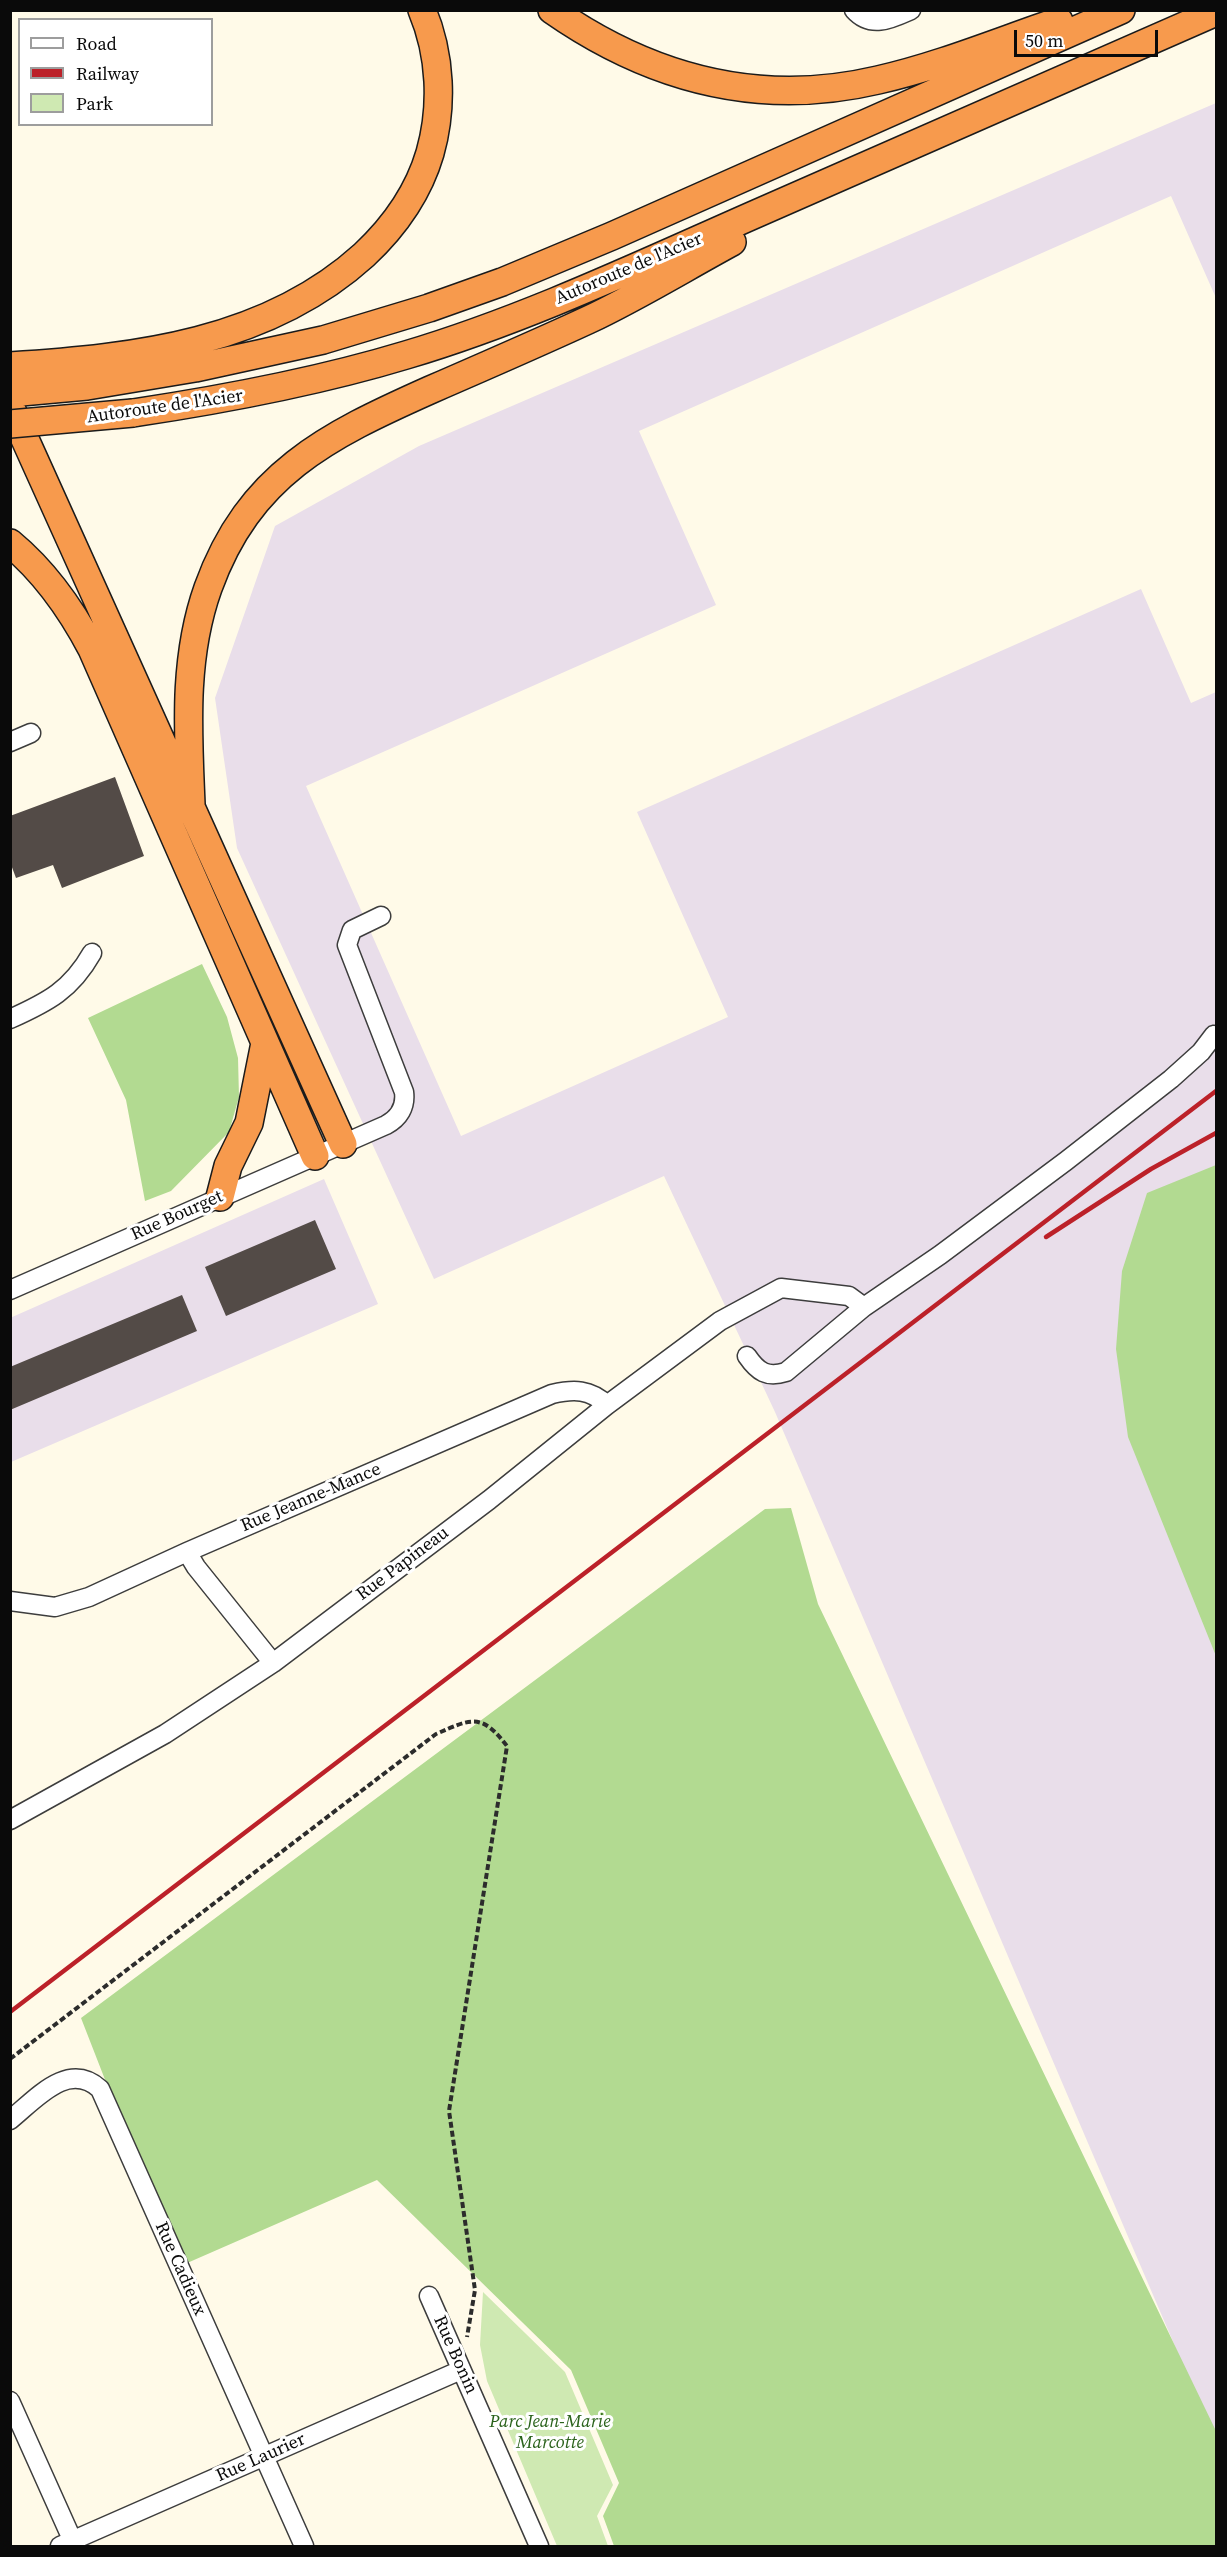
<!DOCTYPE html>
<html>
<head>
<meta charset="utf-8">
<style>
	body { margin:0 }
	#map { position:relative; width:1227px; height:2557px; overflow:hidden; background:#fffae8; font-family:"Source Serif 4",serif }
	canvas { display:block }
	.frame { position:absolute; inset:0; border:12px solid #0a0a0a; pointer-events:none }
	.legend { position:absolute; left:18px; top:18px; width:195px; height:108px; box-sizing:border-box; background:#fff; border:2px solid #9d9d9d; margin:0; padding:8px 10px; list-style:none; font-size:18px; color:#0a0a0a }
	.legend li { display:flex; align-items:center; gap:12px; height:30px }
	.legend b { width:30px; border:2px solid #9d9d9d }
	.scale { position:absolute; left:1014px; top:30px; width:144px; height:27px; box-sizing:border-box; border:3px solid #0a0a0a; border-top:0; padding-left:8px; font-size:18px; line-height:21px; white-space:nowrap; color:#0a0a0a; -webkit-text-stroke:4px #fff; paint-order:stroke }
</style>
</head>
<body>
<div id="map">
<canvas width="1227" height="2557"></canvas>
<div class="frame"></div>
<ul class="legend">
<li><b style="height:8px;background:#fff"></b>Road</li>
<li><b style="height:8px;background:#bc2129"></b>Railway</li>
<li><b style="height:16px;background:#cfe9b2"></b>Park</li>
</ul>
<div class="scale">50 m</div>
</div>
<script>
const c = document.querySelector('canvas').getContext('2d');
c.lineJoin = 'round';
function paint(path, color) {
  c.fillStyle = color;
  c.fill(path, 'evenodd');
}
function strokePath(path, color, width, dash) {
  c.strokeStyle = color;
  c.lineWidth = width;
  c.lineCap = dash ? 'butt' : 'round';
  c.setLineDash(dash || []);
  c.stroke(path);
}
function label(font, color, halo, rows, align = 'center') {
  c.font = font + ' "Source Serif 4",serif';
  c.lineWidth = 6;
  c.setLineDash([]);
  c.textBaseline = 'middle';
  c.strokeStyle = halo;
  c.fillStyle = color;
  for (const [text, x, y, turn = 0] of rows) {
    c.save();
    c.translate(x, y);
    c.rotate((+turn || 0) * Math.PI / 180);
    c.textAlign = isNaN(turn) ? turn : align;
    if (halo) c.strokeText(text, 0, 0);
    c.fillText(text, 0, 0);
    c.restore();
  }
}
const industrial = new Path2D(`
	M1216,103v195l-45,-102 -532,235 77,174 -410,181 155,350 267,-119 -91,-205 504,-223 50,114 25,-11v1750l-441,-1030 -111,-236 -230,103 -197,-431 -22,-150 60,-172 144,-80z
	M324,1179l54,125 -367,158 -1,-144z`);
const green = new Path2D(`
	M483,2292l82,80 48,113 -16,31 11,30h-51l-70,-165 -7,-36z`);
const forest = new Path2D(`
	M202,964l25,53 11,41 1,39 -10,35 -58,59 -26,10 -19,-101 -38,-82z
	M1216,1165v491l-88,-219 -12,-88 6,-78 25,-78z
	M791,1508l27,96 398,827v115h-602l-11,-30 16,-33 -48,-113 -194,-190 -199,87 -97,-249 684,-509z`);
const building = new Path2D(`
	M115,777l29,79 -82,32 -9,-23 -37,13 -6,-16v-46z
	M315,1220l21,49 -110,47 -21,-49z
	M182,1295l15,36 -187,79v-43z`);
const path = new Path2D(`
	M10,2059l426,-325c35,-15 45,-22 71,12l-58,365 26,179 -8,47`);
const minor = new Path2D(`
	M854,10c17,19 37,9 57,0
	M10,742l21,-9
	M10,1019c38,-17 61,-29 82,-66
	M10,1290l376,-165c13,-7 20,-18 18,-33l-57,-147 5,-15 29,-14
	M747,1356c11,16 20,22 39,16l78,-65 76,-52 126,-94 105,-82 30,-27 13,-17
	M187,1552l9,15 77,96
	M10,1601l45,6 34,-10 98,-45 365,-158c22,-5 38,-5 55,11
	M10,1820l155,-86 108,-71 216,-163 118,-95 113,-84 61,-33 68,8 15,11
	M10,2120c26,-21 58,-60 90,-31l204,457
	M429,2296l110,250
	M10,2401l65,145
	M60,2546l401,-176`);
const highway = new Path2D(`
	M552,10c99,69 207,98 326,70 62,-14 122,-39 181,-59
	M10,366c126,-8 257,-23 354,-111 31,-29 54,-61 66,-102 13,-46 11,-98 -8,-143
	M10,393l77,-7 108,-18 128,-28 106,-32 73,-26 110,-46 509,-226
	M10,406l333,738
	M133,413c93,-14 184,-31 273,-58 121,-36 236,-91 352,-142 152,-67 305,-134 458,-201
	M10,543c35,29 61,66 82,106l223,507
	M191,804c-3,-73 -8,-146 17,-216 41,-114 119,-152 222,-198 53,-23 106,-46 158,-70 49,-23 96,-52 144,-78
	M220,1197l8,-31 21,-43 16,-80`);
const rail = new Path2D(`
	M1046,1237l105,-68 65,-36
	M10,2012l1206,-921`);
const highwayBridge = new Path2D(`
	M10,424l123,-11`);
const streetNames = [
	["Autoroute de l'Acier",629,269,-23],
	["Autoroute de l'Acier",165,407,-8],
	["Rue Bourget",177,1216,-24],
	["Rue Jeanne-Mance",311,1498,-23],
	["Rue Papineau",403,1564,-37],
	["Rue Cadieux",180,2269,66],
	["Rue Bonin",455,2355,66],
	["Rue Laurier",261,2458,-24]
];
const parkNames = [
	["Parc Jean-Marie",550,2422],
	["Marcotte",550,2443]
];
paint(industrial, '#e9deea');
paint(green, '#cfe9b2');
paint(forest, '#b2da91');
paint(building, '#534b47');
strokePath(minor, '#3d3d3d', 21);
strokePath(highway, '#1b1b1b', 30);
strokePath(path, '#2c2c2c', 4, [6, 3]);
strokePath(minor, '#fff', 18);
strokePath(highway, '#f79a4d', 27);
strokePath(rail, '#bc2129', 4.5);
strokePath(highwayBridge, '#1b1b1b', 30, []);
strokePath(highwayBridge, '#f79a4d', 27);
label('18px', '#0a0a0a', '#fff', streetNames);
label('italic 18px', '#2a621b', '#fff', parkNames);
</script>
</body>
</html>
